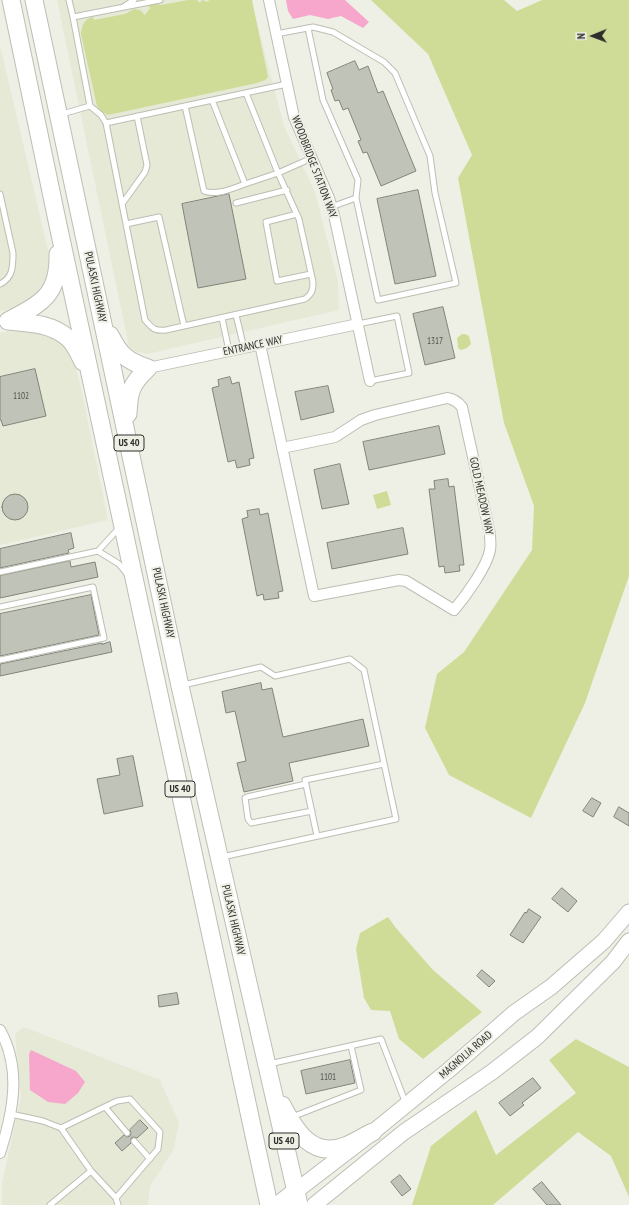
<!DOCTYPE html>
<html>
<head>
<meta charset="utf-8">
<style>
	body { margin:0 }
	#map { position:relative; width:629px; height:1205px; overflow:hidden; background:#eef0e6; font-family:"PT Sans Narrow",sans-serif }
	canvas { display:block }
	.north { position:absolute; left:573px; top:16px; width:40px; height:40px; -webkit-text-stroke:3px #eef0e6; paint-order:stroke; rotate:269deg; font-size:11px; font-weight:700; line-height:16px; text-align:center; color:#2e2f2b }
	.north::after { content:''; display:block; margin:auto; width:14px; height:18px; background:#2e2f2b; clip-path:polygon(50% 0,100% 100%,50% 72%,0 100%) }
</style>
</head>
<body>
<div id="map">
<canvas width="629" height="1205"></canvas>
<div class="north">N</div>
</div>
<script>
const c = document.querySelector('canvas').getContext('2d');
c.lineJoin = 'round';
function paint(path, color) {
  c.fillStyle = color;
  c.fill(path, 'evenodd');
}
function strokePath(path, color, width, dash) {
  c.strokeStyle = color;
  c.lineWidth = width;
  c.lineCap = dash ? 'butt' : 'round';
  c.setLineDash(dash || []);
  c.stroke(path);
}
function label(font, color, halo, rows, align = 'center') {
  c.font = font + ' "PT Sans Narrow",sans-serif';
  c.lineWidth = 4;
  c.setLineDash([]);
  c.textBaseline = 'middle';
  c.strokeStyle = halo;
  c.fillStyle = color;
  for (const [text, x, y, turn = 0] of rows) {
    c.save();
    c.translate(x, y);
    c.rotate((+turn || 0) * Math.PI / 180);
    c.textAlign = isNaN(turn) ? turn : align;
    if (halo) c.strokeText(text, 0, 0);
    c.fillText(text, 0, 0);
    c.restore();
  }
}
const built = new Path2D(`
	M57,0h194l33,126 31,66 23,90 1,28 -192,44 -12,-3 -6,-4z
	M0,45l50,214v14l-11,20 -17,14 -22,4z
	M16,329l17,1 26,8 14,17 11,47 24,118 -108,25v-212z
	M24,1027l136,53 19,43 -6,28 -23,35 -2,18 1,1h-147v-22l19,-86 -6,-63z`);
const green = new Path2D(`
	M188,0h9l3,3 2,-3 6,2 1,-2h43l16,77 -3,3 -8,3 -149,32 -7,-4 -4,-5 -16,-72c1,-9 3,-15 12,-17l1,3 31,-6 9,-5 6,1 5,5 5,-7 -2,-3 6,-2 7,2z
	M371,0h133l13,11 25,-11h87v576l-44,127 -54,115 -82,-43 -24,-47 12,-54 27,-22 68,-102 2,-44 -30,-83 -46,-245 14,-23 -44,-101z
	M462,334h3l4,2 2,8 -4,4 -6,2 -3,-2 -1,-10z
	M387,491l4,14 -14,4 -4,-14z
	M388,917l8,11 37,42 49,42 -59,47 -24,-20 -9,-28 -19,-1 -7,-12 -8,-49 4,-16z
	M576,1039l53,28v130l-18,-41 -33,-24 -85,73h-81l19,-59 45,-36 20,45 80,-62 -27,-33z`);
const water = new Path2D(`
	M286,0h59l24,22 -6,6 -22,-12 -13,3 -18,-4 -17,4 -5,-8z
	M31,1050l45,21 9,11 -7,11 -13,11 -17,-2 -18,-12 -1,-36z`);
const building = new Path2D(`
	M355,61l4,9 9,-4 10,27 5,-2 33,80 -35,15 -14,-34 -4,1 -5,-12 3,-1 -13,-32 -5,2 -4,-10 -4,1 -4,-11 2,-1 -6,-16z
	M418,190l18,86 -41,8 -18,-85z
	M229,194l17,85 -48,9 -16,-84z
	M443,307l12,51 -30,7 -12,-51z
	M35,369l11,47 -43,10 -2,-6h-1v-43z
	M230,377l2,7 7,-2 15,76 -5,1 1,6 -13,3 -2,-8 -7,2 -16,-74 7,-2 -1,-6z
	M328,386l6,26 -33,8 -6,-28z
	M439,426l6,28 -76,16 -6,-28z
	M340,464l9,40 -27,5 -8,-39z
	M448,479l1,8 5,-1 10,79h-5l1,6 -15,2 -1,-7 -5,1 -10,-78h6l-1,-8z
	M2 507a13 13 0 1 1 26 0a13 13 0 1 1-26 0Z
	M259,509l1,6 8,-2 15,78 -5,1 1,6 -15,2 -1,-6 -6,2 -15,-77 6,-2 -1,-6z
	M403,528l5,26 -76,15 -5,-26z
	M71,533l3,15 -6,2 1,3 -69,15v-19z
	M70,561l1,6 24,-5 3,15 -98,21v-22z
	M91,595l8,40 -99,21v-42z
	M110,642l2,10 -112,24v-12l102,-21v1z
	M261,683l1,7 10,-2 11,49 80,-18 6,27 -80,17 4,18 -49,11 -7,-29 9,-2 -11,-50 -9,2 -4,-21z
	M133,756l10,50 -39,8 -7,-35 23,-4 -3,-16z
	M592,798l9,5 -8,14 -10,-6z
	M619,807l10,6v13l-15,-9z
	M562,888l15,13 -9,11 -16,-13z
	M529,909l12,8 -18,26 -13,-8 15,-23 1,1z
	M482,970l13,11 -6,6 -12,-11z
	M177,993l2,11 -20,3 -1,-11z
	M350,1060l5,23 -49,11 -5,-23z
	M533,1078l8,10 -19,15 2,2 -14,11 -11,-13z
	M140,1120l8,8 -11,10 -3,-1 -3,1v5l-9,8 -7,-8 9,-8 3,2 3,-1 1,-3 -1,-3z
	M400,1175l11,14 -9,7 -11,-14z
	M542,1182l19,23h-14l-14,-16z`);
const service = new Path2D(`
	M69,0l4,17 87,-17
	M123,7l11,-7
	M73,17l17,89
	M308,28l15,72 35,80 -2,18
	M276,34l37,-7 20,5 51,30 11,11 35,83 5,37 21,90 -78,17 -22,-102 -25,9
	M246,93l32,80 21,46 14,63c0,8 -1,12 -8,17l-139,31c-12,1 -13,-1 -21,-10l-39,-197 181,-39
	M212,100l33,84 33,-11 34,-15
	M185,106l19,85c12,5 30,-3 41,-7
	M62,114l28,-8 11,9 5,8
	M0,194l13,59c0,13 0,25 -13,31
	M236,203l51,-13
	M122,204l23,-32 2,-7 -10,-49
	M297,214l-31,8 11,59 34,-7
	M126,224l33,-7 25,109
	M236,315l8,33
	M222,318l7,33
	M358,324l39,-8 12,57 -39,8
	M98,551l21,13 8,10
	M0,572l98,-21 21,-23
	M0,607l93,-20 11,51 -104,22
	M183,685l78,-18 14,9 75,-17 14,11 32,149 -174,38
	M306,784l-59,13 -2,1 3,21 3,4 61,-12
	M317,836l-12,-56 79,-16
	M269,1064l112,-25 25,65
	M105,1107l22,26
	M11,1114l32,7 18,7 30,43
	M292,1117l69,-27 -10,-44
	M61,1128l56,-27 13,-2 30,33 -2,17 -42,49
	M134,1141l16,18
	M50,1205l41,-34 25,27 2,7`);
const minor = new Path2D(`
	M269,0l25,117 35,81 5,17 36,166
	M260,344l54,252 85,-16 7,1 48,29c11,-13 33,-43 36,-60 1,-5 0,-11 0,-16l-28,-127c-4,-5 -8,-8 -15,-9l-72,17 -14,5 -26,17 -53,11
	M148,368l210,-44
	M0,1030c22,39 13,83 0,123`);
const secondary = new Path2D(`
	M296,1191l77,-59 77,-63 64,-56 37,-26 53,-46 25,-29
	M314,1205l90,-73 88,-60 45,-35 76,-75 16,-21`);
const primary = new Path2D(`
	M278,1205l18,-14`);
const trunk = new Path2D(`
	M11,0l47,225 211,980
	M34,0l146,686 119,519
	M8,321c34,-18 51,-26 50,-67
	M8,321c21,2 43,2 60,17 7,6 11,16 15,24
	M110,335c10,20 17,26 38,33 -17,16 -19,23 -20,46
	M282,1105c13,25 30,54 63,41 10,-4 19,-10 28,-14`);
const numberNames = [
	["1317",435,341],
	["1102",21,396],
	["1101",328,1077]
];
const shields = [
	[129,443,30],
	[180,789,30],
	[284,1141,30]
];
const shieldNames = [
	["US 40",129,443],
	["US 40",180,789],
	["US 40",284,1141]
];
const streetNames = [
	["WOODBRIDGE STATION WAY",314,167,69],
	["PULASKI HIGHWAY",95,287,78],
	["ENTRANCE WAY",253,346,-12],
	["GOLD MEADOW WAY",481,496,78],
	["PULASKI HIGHWAY",163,603,78],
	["PULASKI HIGHWAY",233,920,77],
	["MAGNOLIA ROAD",466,1055,-41]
];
paint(built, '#e5e9d6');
paint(green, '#cfdc97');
paint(water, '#f6a7cb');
paint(building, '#c0c3b8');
strokePath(building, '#82847a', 1);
strokePath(service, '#bcbeb4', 7);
strokePath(minor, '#bcbeb4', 12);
strokePath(secondary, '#bcbeb4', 17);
strokePath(primary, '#bcbeb4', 19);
strokePath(trunk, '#bcbeb4', 19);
strokePath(service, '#fff', 5);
strokePath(minor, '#fff', 10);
strokePath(secondary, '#fff', 15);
strokePath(primary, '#fff', 17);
strokePath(trunk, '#fff', 17);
label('9px', '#52544e', null, numberNames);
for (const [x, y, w] of shields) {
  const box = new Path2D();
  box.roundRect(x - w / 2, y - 8, w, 16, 3);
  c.fillStyle = '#eef0e6';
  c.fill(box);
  strokePath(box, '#2e2f2b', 1);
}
label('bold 10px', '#2e2f2b', null, shieldNames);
label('11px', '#2e2f2b', '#eef0e6', streetNames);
</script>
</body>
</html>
